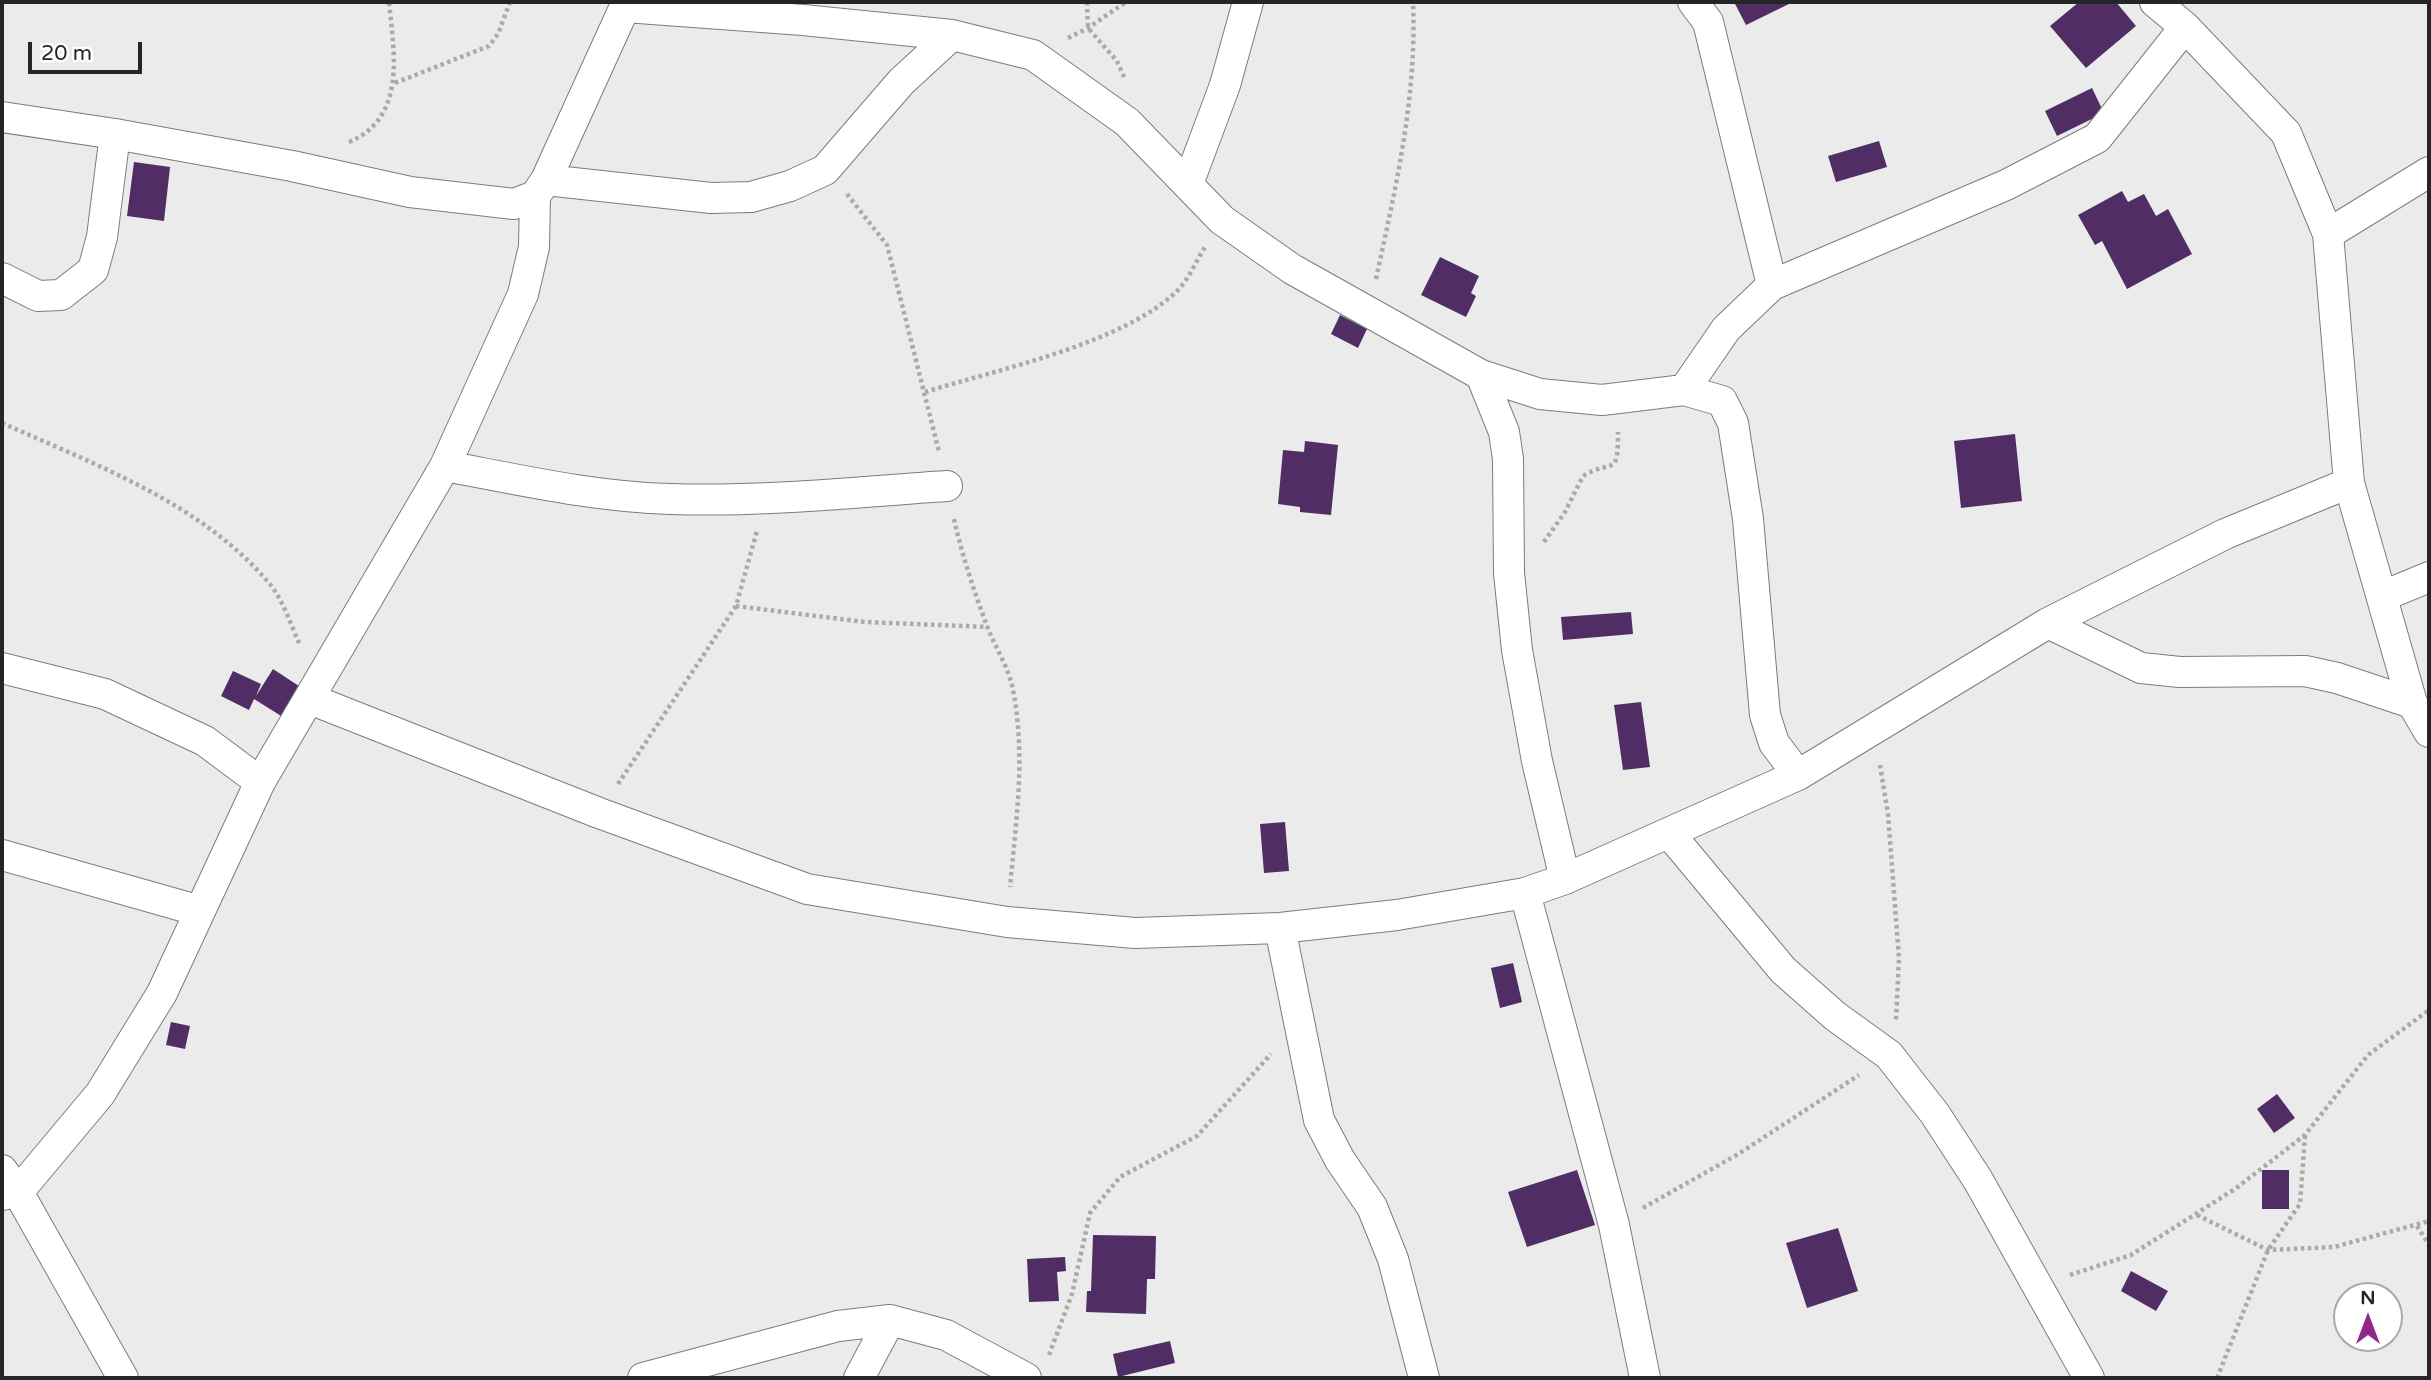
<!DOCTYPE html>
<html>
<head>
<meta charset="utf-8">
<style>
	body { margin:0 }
	#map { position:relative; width:2431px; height:1380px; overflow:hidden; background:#ebebec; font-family:"Varela Round",sans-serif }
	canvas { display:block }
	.frame { position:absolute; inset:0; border:4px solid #242525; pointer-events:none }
	.north { position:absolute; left:2333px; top:1282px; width:70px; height:70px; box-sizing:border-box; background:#fff; border:2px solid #a7a8a8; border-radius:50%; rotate:0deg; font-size:19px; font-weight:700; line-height:28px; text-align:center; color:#242525 }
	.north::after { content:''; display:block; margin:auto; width:24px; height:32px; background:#8e278c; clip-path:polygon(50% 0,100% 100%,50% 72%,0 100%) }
	.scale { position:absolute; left:28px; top:42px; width:114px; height:32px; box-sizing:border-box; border:4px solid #242525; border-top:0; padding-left:9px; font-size:21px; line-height:24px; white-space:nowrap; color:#242525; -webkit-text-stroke:5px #fff; paint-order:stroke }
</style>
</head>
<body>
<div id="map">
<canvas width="2431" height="1380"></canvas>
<div class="frame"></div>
<div class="north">N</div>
<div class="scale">20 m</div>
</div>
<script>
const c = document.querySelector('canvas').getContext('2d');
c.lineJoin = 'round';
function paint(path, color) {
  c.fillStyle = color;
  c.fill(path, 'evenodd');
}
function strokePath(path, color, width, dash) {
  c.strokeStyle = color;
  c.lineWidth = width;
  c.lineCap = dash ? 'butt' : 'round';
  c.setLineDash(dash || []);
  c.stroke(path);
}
const building = new Path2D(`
	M1734,2h59l-47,23z
	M2079,2h37l20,24 -50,42 -36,-42z
	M2092,88l12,25 -47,23 -12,-25z
	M1879,141l8,26 -51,15 -8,-26z
	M134,162l36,5 -6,54 -37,-5z
	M2122,191l6,11 16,-8 12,22 12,-7 24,45 -65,35 -25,-48 -7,4 -17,-30z
	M1440,257l39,19 -8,17 5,3 -10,21 -45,-22z
	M1340,315l27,14 -9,19 -27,-14z
	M2015,434l7,67 -61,7 -7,-67z
	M1305,441l33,4 -7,70 -31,-3v-5l-22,-3 5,-54 21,2z
	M1631,612l2,22 -70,6 -2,-23z
	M273,669l32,21 -19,29 -32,-20 -5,11 -28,-14 12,-25 28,13 -5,12z
	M1641,702l9,65 -27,3 -9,-65z
	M1285,822l4,49 -25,2 -4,-49z
	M1513,963l9,39 -22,6 -9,-40z
	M171,1022l19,4 -5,23 -19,-4z
	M2277,1094l18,24 -21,15 -17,-24z
	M1577,1170l18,55 -68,22 -19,-55z
	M2262,1170h27v39h-27z
	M1838,1228l20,63 -51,17 -21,-65z
	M1093,1235l63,1 -1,43h-8l-1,35 -60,-2 1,-21h4z
	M1065,1257l1,14 -9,1 2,29 -30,1 -2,-43z
	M2131,1271l37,20 -12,20 -35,-20z
	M1170,1341l5,22 -57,14 -5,-23z`);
const path = new Path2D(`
	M1087,2l1,26 29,33 8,18
	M1068,38l20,-10 38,-26
	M395,83l94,-37 9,-12 12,-32
	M349,142c58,-24 45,-90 40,-140
	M847,194l40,51 52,207
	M1376,279c20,-93 41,-182 37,-277
	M925,392c74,-23 196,-48 251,-100 12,-11 20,-31 29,-45
	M2,423c94,42 199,80 267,160 14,16 22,43 31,62
	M954,519c8,36 20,72 33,107 8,21 22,42 26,64 13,66 3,132 -3,197
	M1544,542l21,-30 18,-36c30,-18 35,3 35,-44
	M736,606l129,16 123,5
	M1880,765l8,49 11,144 -3,62
	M618,784l118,-178 21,-75
	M1643,1208l97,-55 119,-78
	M2197,1215l71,35 66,-3 95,-26
	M2417,1226l12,19
	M2070,1275l61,-20 104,-66 70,-54 63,-80 61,-45
	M1049,1355l23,-61 18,-81 30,-36 77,-41 74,-82
	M2217,1378l51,-128 32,-46 5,-69`);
const street = new Path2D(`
	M1693,2l15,20 64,263
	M2155,2l30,25 101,106 42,101 21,249 63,220 17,29
	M625,7l178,13 149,15 81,20 94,67 95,98 70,49 189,106 59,19 62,6 82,-10 38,11 11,22 15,96 17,196 9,28 24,32
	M2,117l113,17 177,32 118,26 104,12 21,-8 11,-16 81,-178
	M546,180l165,18 40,-1 39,-11 35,-16 76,-88 51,-47
	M1188,184l37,-99 23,-83
	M2328,234l101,-62
	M2,278l36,18 23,-1 32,-25 9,-33 13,-103
	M1481,375l23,57 4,27 1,114 8,77 20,111 28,118
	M1684,390l42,-61 46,-44 234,-100 91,-47 88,-111
	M445,466c75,14 150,31 226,33 92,3 184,-7 276,-13
	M2383,596l46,-19
	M2048,623l93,45 39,4 125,-1 32,7 75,25
	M2,668l103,26 100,47 55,41
	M310,699l289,114 208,76 200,33 128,11 145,-5 117,-13 128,-22 40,-14 233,-104 250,-152 177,-89 124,-51
	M1669,833l114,137 52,46 54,39 46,59 43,66 111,198
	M2,855l198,56
	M1525,893l89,332 31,153
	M1280,928l39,192 21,40 32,47 21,52 31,119
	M2,1170l16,22 105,186
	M2,1195l16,-3 82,-98 62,-101 98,-211 185,-316 78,-172 11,-47 1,-51
	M643,1378l195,-52 52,-6 56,15 80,43
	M859,1378l31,-58`);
paint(building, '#502d64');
strokePath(street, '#7c7c7d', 32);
strokePath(path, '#a9aaaa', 4.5, [3.5, 3.5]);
strokePath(street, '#fff', 30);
</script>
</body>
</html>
